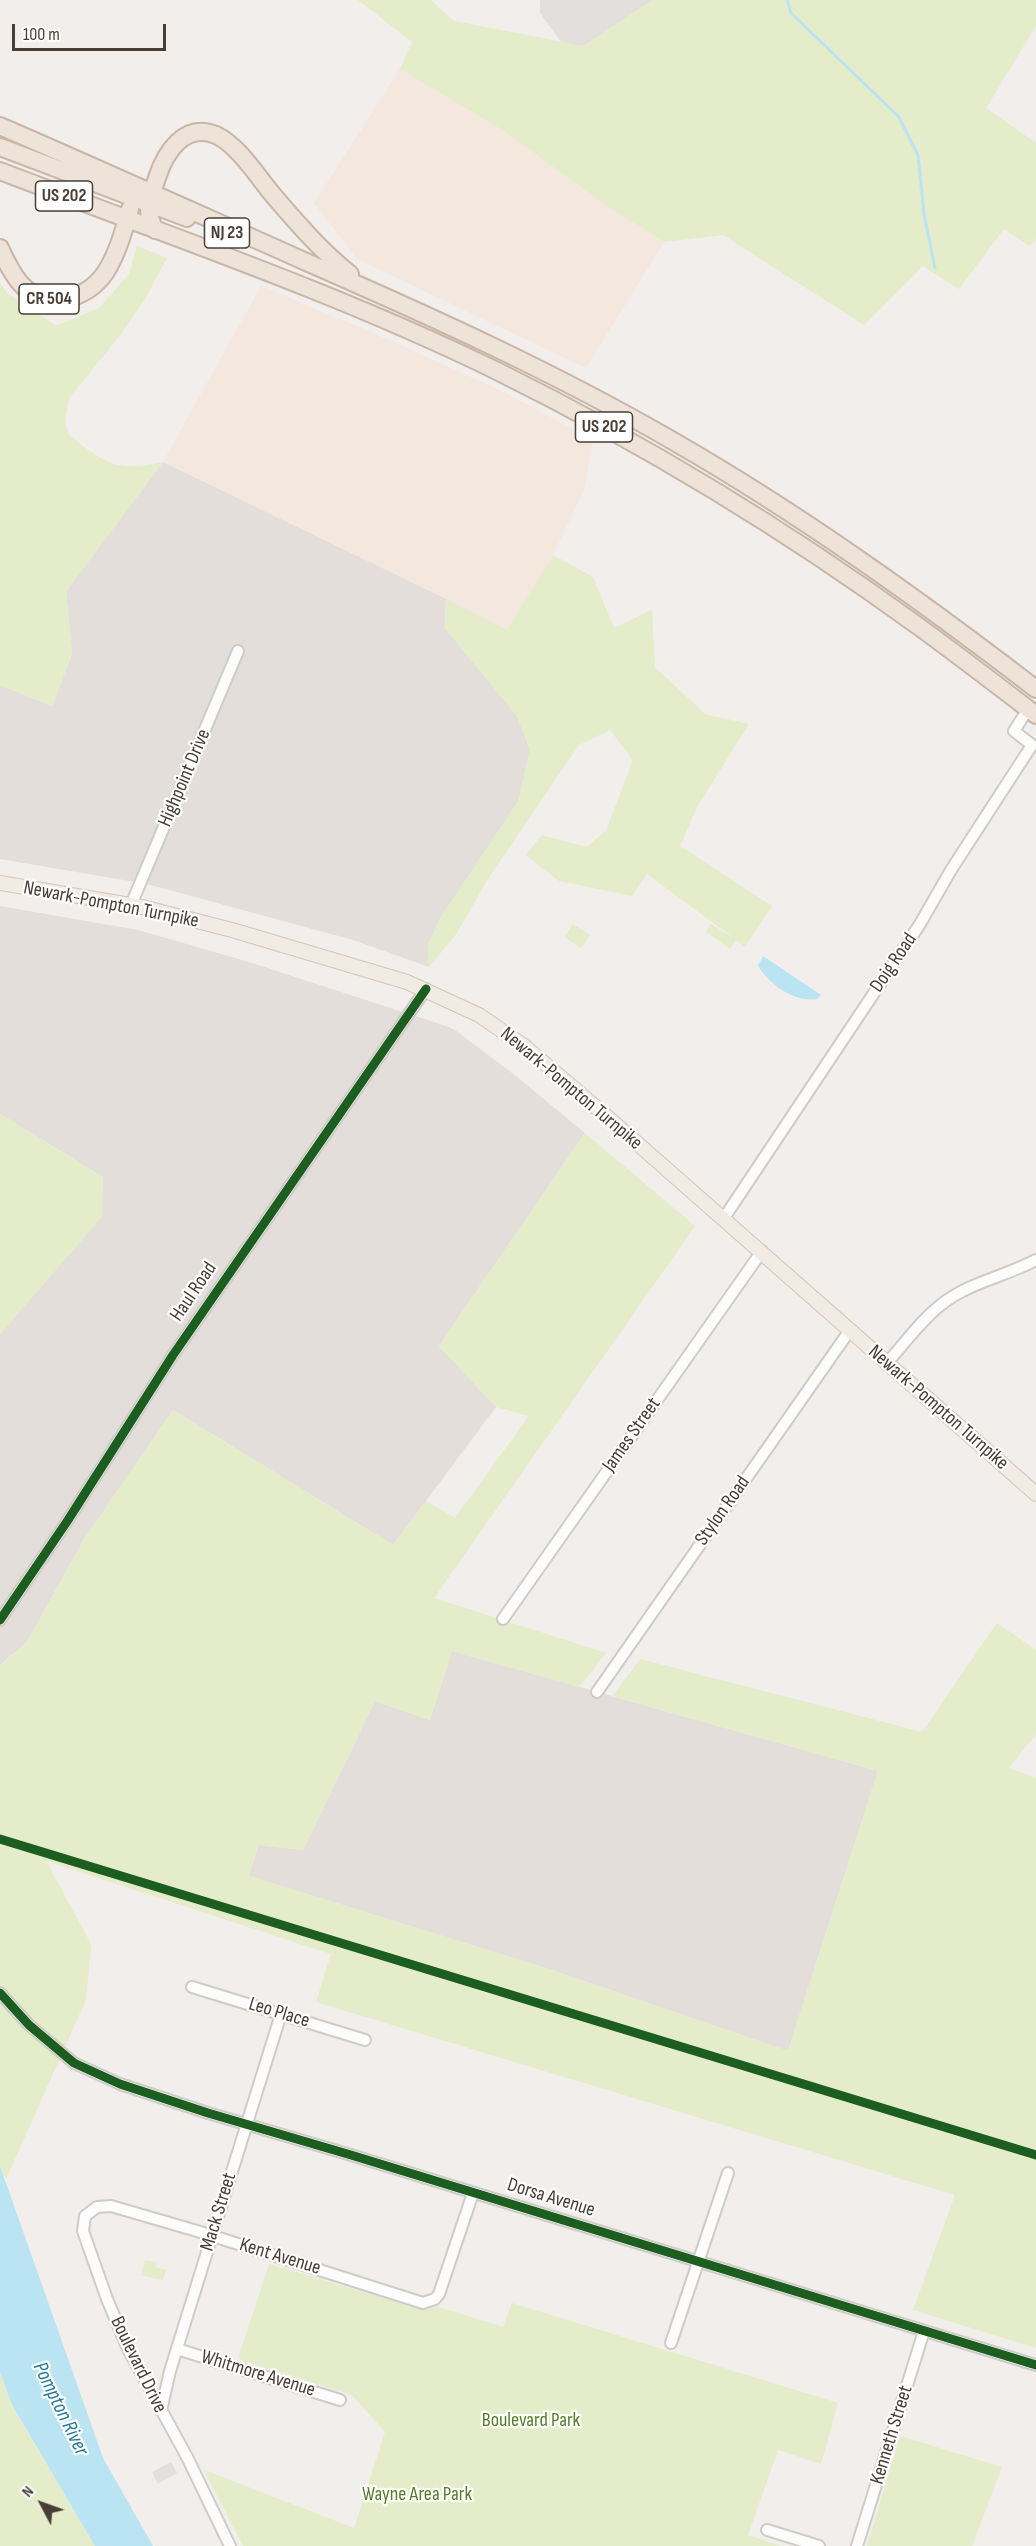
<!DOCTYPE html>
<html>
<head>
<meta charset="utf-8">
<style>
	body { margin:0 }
	#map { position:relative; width:1036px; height:2546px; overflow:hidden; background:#f1eeeb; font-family:"Sofia Sans Condensed",sans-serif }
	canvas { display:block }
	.north { position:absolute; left:12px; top:2474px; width:60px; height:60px; -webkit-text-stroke:4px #fff; paint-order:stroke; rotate:311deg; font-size:16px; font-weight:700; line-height:24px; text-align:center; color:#483e36 }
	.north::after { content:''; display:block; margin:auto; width:21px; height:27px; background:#483e36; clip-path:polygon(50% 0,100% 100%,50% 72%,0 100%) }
	.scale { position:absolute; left:12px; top:24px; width:154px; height:27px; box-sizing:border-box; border:3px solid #483e36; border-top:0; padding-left:8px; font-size:18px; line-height:21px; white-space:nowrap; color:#483e36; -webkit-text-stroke:4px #fff; paint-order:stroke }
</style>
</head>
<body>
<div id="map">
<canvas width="1036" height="2546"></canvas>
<div class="north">N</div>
<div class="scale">100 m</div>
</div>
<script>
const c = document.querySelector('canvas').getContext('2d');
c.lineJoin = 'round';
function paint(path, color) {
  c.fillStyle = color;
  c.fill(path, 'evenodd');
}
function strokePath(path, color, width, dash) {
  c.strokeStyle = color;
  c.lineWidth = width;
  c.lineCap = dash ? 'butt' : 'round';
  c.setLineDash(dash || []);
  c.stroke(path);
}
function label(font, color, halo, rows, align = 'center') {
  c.font = font + ' "Sofia Sans Condensed",sans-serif';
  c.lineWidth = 4.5;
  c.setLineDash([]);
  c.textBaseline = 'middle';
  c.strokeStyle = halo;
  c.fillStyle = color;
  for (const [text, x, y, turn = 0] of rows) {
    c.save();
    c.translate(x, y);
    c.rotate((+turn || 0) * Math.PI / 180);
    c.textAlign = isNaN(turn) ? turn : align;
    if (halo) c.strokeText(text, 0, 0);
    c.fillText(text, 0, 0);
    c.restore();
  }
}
const commercial = new Path2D(`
	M400,69l104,62 101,74 59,37 -78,126 -229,-109 -43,-56z
	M261,286l124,52 121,55 87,47 -9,50 -31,65 -46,75 -344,-168z`);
const industrial = new Path2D(`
	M163,462l283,137 -1,29 72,88 13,33 -11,51 -78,117 -13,28 1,22 -76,-27 -206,-56 -147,-25v-174l52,21 20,-52 -6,-63z
	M0,906l138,24 111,32 197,64 9,4 61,46 69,57 -146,213 57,61 -103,138 -220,-135 -90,131 -56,101 -27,23v-331l101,-117 2,-40 -103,-63z
	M452,1651l426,120 -90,280 -239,-82 -300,-93 9,-31 45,5 72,-149 55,19z`);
const green = new Path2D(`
	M358,0h73l23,21 130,25 68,-46h384v26l-50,82 50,35v96l-6,7 -26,-17 -45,60 -36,-23 -59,59 -141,-90 -59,7 -59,-37 -101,-74 -104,-62 12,-27z
	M137,246l30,12 -22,41 -27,39 -49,60 -4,22 3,14c36,29 48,39 95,28l-97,129 6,63 -20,52 -52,-21v-402l7,10 49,33 43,-18 30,-34z
	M553,555l40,22 21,51 38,-18 3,57 50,47 44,10 -51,81 -18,41 92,60 -27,41 -9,-7 -6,9 -24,-17 5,-8 24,15 -88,-65 -15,22 -73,-15 -33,-26 16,-20 44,12 20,-16 27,-71 -23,-30 -31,15 -92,135 -30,53 -28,34 -1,-22 13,-28 78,-117 11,-51 -13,-33 -72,-88 1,-29 61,31z
	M573,924l17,11 -9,13 -17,-11z
	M0,1114l103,63 -1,40 -102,117z
	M585,1133l110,93 -261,372 172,55 -27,34 -127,-36 -22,69 -55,-19 -72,149 -45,-5 -9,31 300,93 239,82 90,-280 -265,-75 27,-37 282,73 75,-109 39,27v84l-27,34 27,10v570l-123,-38 42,-115 -639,-193 15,-48 -285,-93 45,83 -5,56 -80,179 -6,-13v-500l27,-24 56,-101 90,-131 220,135 33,-44 29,17 74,-102 -33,-9 -57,-61z
	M145,2260l11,2 -1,5 11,3 -3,10 -22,-5z
	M269,2264l155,46 15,-3 64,20 9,-24 326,100 -17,61 -43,-14 -30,85 33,11h-538l-39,-76 150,58 31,-96 -33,-37 -114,-36z
	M0,2372l12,34 83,140h-95z
	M900,2436l102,31 -30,79h-105z`);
const parking = new Path2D(`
	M540,0h112l-68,46 -23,-4 -21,-29z
	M171,2462l6,11 -19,11 -6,-12z`);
const water = new Path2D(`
	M763,956l58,39 -4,4c-22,4 -48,-15 -59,-33z
	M0,2166l103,292 50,88h-58l-83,-141 -12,-33z`);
const stream = new Path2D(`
	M787,0l4,13 108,104 19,38 6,59 11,54`);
const minor = new Path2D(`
	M131,905l107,-254
	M724,1218l196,-294 31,-54 81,-125 -18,-14 14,-22
	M887,1363c18,-20 34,-43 55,-59 26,-21 64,-28 94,-44
	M503,1619l259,-368
	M0,1620l68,-100 105,-165 253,-366
	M597,1692l253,-362
	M192,1987l173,53
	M0,1993l29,32 45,38 46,21 88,29 143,42 685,210
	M671,2343l57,-170
	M177,2349l163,51
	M161,2411l9,-40 111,-357
	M767,2530l52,16
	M230,2546l-43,-89 -59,-108 -21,-50 -24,-68 2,-15 12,-9 14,-1 86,25 226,72 12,-4 4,-5 34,-101
	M857,2546l67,-215`);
const major = new Path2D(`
	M0,883l142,24 90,23 175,52 72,33 45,31 81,69 431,379`);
const highway = new Path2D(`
	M0,126c102,44 203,90 304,135 126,55 250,111 369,180 127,73 247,159 363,248
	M0,147l187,71
	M0,171c167,64 338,122 499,201 147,73 287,158 419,254 40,29 79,59 118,89
	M155,230c-11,-21 -5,-31 2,-52 8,-25 27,-56 59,-43 23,11 41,41 57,60 24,28 48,56 77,79
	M0,248c6,13 12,26 21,36 24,27 66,16 84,-11 12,-18 19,-43 25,-64`);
const cycleway = new Path2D(`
	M0,1620l68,-100 105,-165 253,-366
	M0,1839l1036,316
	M0,1993l29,32 45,38 46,21 88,29 143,42 685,210`);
const shields = [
	[64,196,57],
	[227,233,45],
	[49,299,60],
	[604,427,57]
];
const shieldNames = [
	["US 202",64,196],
	["NJ 23",227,233],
	["CR 504",49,299],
	["US 202",604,427]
];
const streetNames = [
	["Highpoint Drive",185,778,-67],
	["Newark-Pompton Turnpike",111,905,11],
	["Doig Road",894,963,-56],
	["Newark-Pompton Turnpike",571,1089,40],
	["Haul Road",194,1292,-56],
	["Newark-Pompton Turnpike",938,1408,41],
	["James Street",632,1435,-55],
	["Stylon Road",723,1511,-55],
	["Leo Place",279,2013,17],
	["Dorsa Avenue",551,2198,17],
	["Mack Street",219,2212,-73],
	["Kent Avenue",280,2257,17],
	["Boulevard Drive",138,2365,64],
	["Whitmore Avenue",258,2374,17],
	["Kenneth Street",892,2435,-73]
];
const parkNames = [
	["Boulevard Park",531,2421],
	["Wayne Area Park",417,2495]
];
const waterNames = [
	["Pompton River",60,2409,64]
];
paint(commercial, '#f4e7de');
paint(industrial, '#e4deda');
paint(green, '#e4ecca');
paint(parking, '#e3dfdc');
paint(water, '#bae4f1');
strokePath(stream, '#bae4f1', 3);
strokePath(minor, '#cfccc8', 14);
strokePath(major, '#d4c6b8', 16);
strokePath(highway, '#c9b6a6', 20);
strokePath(minor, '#fdfcfc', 10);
strokePath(major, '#f1ebe4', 14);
strokePath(highway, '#ede3d9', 16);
strokePath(cycleway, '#1b5e20', 9);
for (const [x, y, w] of shields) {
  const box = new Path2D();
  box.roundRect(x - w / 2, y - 15, w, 30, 4.5);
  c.fillStyle = '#fff';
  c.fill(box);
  strokePath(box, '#483e36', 1.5);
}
label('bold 18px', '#483e36', null, shieldNames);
label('20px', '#483e36', '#fff', streetNames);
label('20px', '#577c27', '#fff', parkNames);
label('italic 21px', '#267b97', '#fff', waterNames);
</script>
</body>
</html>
